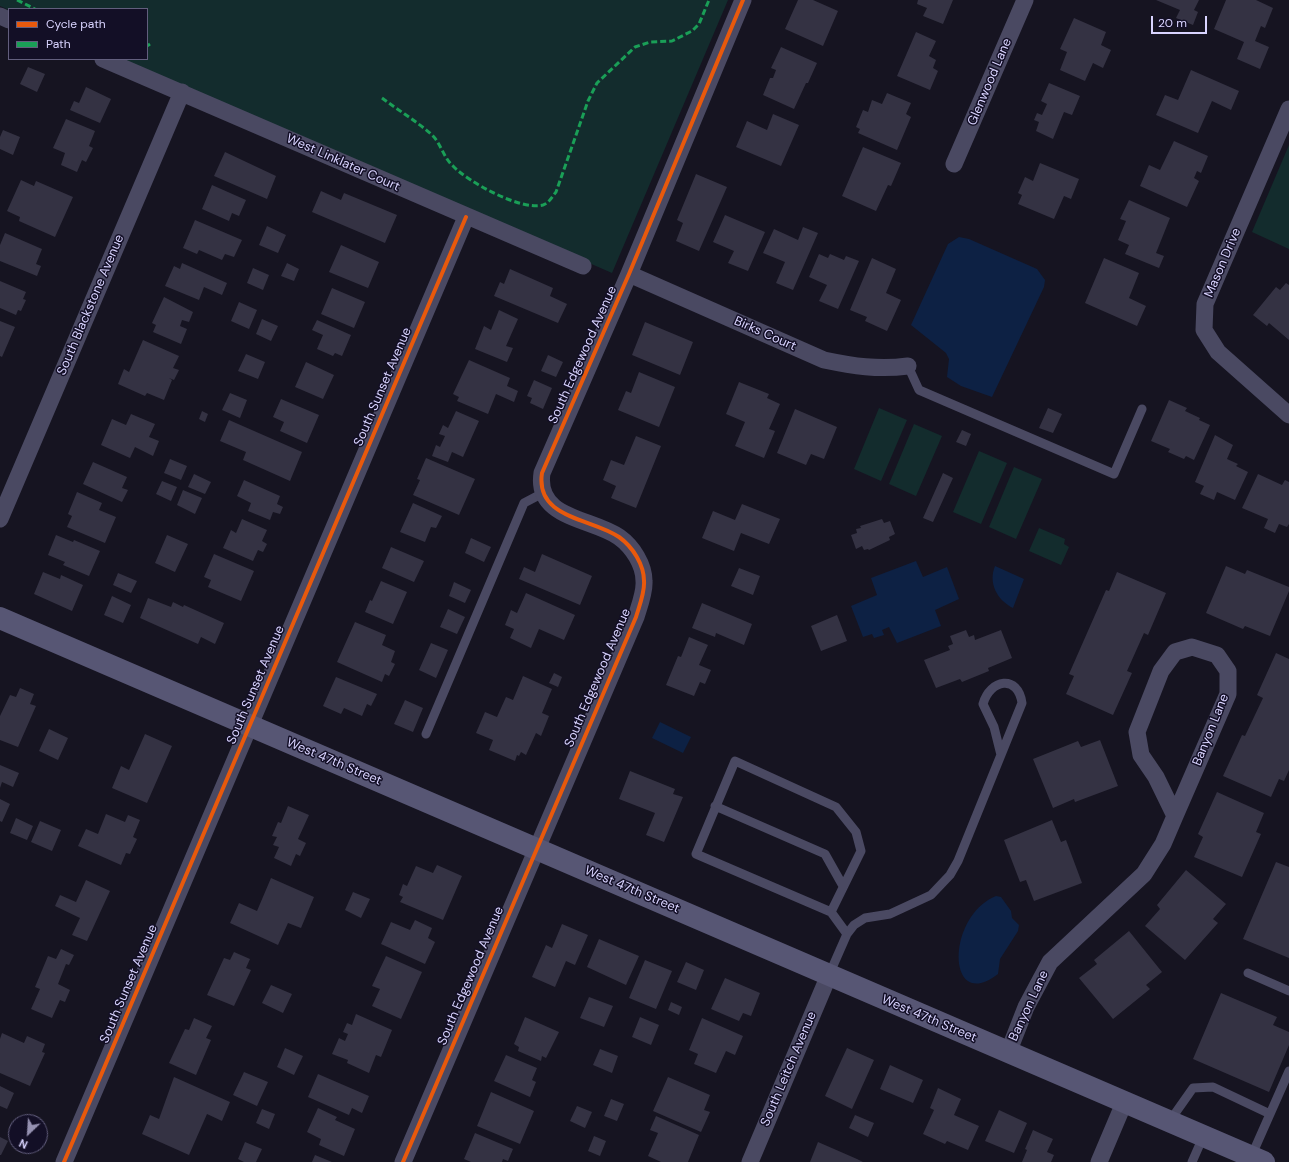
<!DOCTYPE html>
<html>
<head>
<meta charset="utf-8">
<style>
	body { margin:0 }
	#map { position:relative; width:1289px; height:1162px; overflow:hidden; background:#161421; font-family:"DM Sans",sans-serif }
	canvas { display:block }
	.legend { position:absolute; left:8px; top:8px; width:140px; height:52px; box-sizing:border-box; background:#130f26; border:1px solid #625e7d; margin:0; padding:5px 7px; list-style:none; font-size:12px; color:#d9d4ff }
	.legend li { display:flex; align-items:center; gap:8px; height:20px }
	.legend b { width:20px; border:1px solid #625e7d }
	.north { position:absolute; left:8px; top:1114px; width:40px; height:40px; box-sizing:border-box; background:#130f26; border:1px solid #625e7d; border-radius:50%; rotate:205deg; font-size:11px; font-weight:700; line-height:16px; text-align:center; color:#d9d4ff }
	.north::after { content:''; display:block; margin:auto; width:14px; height:18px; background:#9591b1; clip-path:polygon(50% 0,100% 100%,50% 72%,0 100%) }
	.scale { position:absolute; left:1151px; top:16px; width:56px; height:18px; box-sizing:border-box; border:2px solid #d9d4ff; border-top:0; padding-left:5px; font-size:12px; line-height:14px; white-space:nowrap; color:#d9d4ff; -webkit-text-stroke:3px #130f26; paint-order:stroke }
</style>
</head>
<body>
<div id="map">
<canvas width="1289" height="1162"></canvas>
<ul class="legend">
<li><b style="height:5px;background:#e8590c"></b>Cycle path</li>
<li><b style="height:5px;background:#1a9f57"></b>Path</li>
</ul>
<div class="north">N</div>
<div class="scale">20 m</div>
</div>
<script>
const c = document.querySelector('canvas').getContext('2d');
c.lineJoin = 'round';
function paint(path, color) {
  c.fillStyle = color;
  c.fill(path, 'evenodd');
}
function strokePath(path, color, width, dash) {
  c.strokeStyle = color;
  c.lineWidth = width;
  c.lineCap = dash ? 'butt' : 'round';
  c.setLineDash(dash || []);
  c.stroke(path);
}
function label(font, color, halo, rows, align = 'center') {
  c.font = font + ' "DM Sans",sans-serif';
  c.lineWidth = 3;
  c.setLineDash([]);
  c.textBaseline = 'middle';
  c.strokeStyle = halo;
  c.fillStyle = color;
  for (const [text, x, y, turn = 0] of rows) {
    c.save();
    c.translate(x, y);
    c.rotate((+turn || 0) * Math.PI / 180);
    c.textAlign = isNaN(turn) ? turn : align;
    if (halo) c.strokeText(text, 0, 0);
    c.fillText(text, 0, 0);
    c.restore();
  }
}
const green = new Path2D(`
	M0,0h728l-116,273 -490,-214h25v-50l-138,1 -9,-4z
	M1289,145v104l-37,-17z
	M879,408l28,12 -26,61 -27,-12z
	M914,424l28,12 -26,60 -27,-12z
	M979,451l28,12 -26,61 -28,-12z
	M1014,467l28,12 -26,60 -27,-12z
	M1039,528l26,11 -1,5 5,3 -8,18 -32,-14z`);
const water = new Path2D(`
	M959,237l10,2 68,30 8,11 -1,7 -52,110 -31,-11 -14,-9 2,-18 -3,-6 -35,-28 37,-81z
	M916,561l7,16 24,-10 12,32 -24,11 6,16 -44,17 -8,-16 -7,3 2,5 -10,3 -2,-4 -9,3 -12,-31 26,-11 -6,-17z
	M995,566l29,13 -11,29c-16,-8 -25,-25 -18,-42z
	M660,722l31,15 -8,16 -31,-15z
	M996,896l5,1 10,14 1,7 7,7 -1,6 -18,28 -2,15c-51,40 -53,-57 -2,-78z`);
const building = new Path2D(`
	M798,0h15l25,11 -15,35 -38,-17z
	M918,0h35l-10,24 -20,-8 4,-8 -10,-4z
	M1156,0h43l-5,10 4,2 -5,13 -17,-7 4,-8z
	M1226,0h30l17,8 -8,20 -4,-2 -6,15 14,6 -9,22 -23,-10 7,-17 -30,-13z
	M1074,18l32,14 -5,13 10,5 -8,18 -10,-5 -8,18 -25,-11 7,-18 -7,-3z
	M916,32l20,9 -7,15 7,4 -3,8 5,3 -8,19 -33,-14z
	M781,47l36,16 -9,20h-2l-12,26 -31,-14 7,-17h3l3,-8 -5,-2z
	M28,67l17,7 -8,18 -17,-8z
	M1191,70l48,21 -8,19 -19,-9 -14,32 -42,-18 9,-20 13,5z
	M1049,83l31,13 -8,19 -8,-3 -11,27 -17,-8 3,-9 -5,-2 3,-7 5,2 5,-11 -6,-3z
	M86,87l25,12 -11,24 -30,-13 4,-9 5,2z
	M887,93l24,10 -5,11 5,3 -14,33 -39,-17 2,-4 -4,-2 7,-17 5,2 4,-12 10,4z
	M773,114l26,11 -18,41 -45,-19 11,-26 20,9z
	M66,119l29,12 -6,15 4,2 -7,14 -4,-2 -5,12 -16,-7 4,-12 -12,-5z
	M3,130l17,7 -7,18 -13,-6v-12z
	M1174,141l34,15 -7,17 -4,-2 -3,7 5,3 -12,26 -47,-21 9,-21 11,5z
	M863,147l38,16 -10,23 -3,-1 -12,26 -34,-15z
	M225,152l51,24 -9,23 -53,-23z
	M1040,163l39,16 -8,20 -7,-3 -10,23 -36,-15 4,-9 -4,-2 7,-16 8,4z
	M696,174l31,13 -28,64 -23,-10 7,-18 -6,-3z
	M21,180l13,6 2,-5 37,16 -18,40 -36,-16 1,-4 -13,-6z
	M212,185l34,15 -7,16 -7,-3 -3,8 -27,-12z
	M321,191l20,9 3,-7 53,22 -12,28 -73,-31z
	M1129,200l41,18 -14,35 8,3 -5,12 -34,-14 4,-9 -11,-5 8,-19 -6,-2z
	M725,215l40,17 -17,39 -20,-8 6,-12 -21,-9z
	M195,220l47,20 -8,17 -9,-3 -3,6 -23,-10 -2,4 -14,-6z
	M267,226l19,9 -8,18 -19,-8z
	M803,227l15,6 -25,57 -17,-7 9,-21 -22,-9 11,-24 24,11z
	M5,233l37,16 -6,15 5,2 -4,10 -37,-15v-16z
	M341,245l38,17 -11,26 -39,-16z
	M819,254l9,4 2,-4 14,6 2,-4 13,5 -21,48 -19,-8 8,-16 -18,-8z
	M872,258l24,11 -10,24 15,7 -14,31 -22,-10 2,-4 -17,-7z
	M1104,258l35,15 -10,25 17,8 -9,20 -52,-23z
	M182,263l45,20 -5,12 -18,-8 -5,13 -34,-14 9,-20 6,3z
	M287,263l12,6 -5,12 -13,-5z
	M253,268l16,7 -6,15 -16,-7z
	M510,269l43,19 -3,8 17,8 -9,19 -64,-27 6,-14 4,2z
	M0,281l26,11 -3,7 3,1 -5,11 -3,-1 -2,5 -16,-7z
	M1286,283l3,2v55l-20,-17 -2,3 -14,-11 23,-28 4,3z
	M332,288l33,14 -11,26 -33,-14z
	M164,297l29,15 -4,10 -7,-2 -2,6 7,3 -6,15 -28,-12 3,-7 -4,-2z
	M239,302l18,8 -8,19 -18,-8z
	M499,310l19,9 -12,27 7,2 -6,14 -32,-13 9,-23 7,4z
	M262,319l16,7 -7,15 -15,-7z
	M317,320l34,15 -9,21 -7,-3 -2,3 -16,-7 6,-14 -11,-5z
	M0,321l15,6 -13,30 -2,-1z
	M645,322l48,20 -13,33 -48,-20z
	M143,340l36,16 -6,12 6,2 -5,10 -5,-2 3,2 -8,20 -17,-7 -2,3 -27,-12 6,-15 5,3z
	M246,354l19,8 -7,17 -20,-8z
	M548,355l15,7 -7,15 -15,-6z
	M469,360l41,18 -3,8 11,5 -4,11 -18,-8 -8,20 -31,-13 2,-4 -6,-3z
	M306,362l28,13 -11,24 -28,-12z
	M639,372l36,15 -16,40 -41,-17 8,-19 5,2z
	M534,380l18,8 -9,21 -13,-6 2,-5 -5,-2z
	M739,382l30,12 -2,4 13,6 -11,25 6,2 -11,27 -29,-12 10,-24 -19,-8z
	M230,393l17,7 -7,18 -18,-8z
	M281,399l38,16 -12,28 -27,-12 4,-9 -11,-5z
	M1169,400l18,8 -2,3 15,7 -1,2 11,5 -16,35 -8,-4 -2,3 -16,-7 2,-3 -19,-8z
	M1048,408l14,6 -9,19 -14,-5z
	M795,409l42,18 -13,32 -13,-5 -5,11 -29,-12z
	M202,411l6,3 -3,8 -6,-3z
	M456,411l23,10 -16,36 -11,-5 -4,10 -16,-6 4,-11 4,2 5,-11 -6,-2 4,-9 5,3z
	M131,414l24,10 -6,13 10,4 -6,15 -18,-9 -5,11 -29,-13 11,-26 14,6z
	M229,420l73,32 -12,29 -47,-21 3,-8 -26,-11z
	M962,430l9,4 -5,12 -10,-4z
	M1215,435l18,10 -6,14 11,5 -2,2 12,6 -13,28 -18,-8 -3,8 -14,-6 4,-8 -9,-4z
	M636,436l25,10 -25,62 -25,-10 5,-12 -13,-6 8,-20 13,5z
	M426,458l49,21 -16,36 -46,-20 7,-15 -3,-1z
	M170,459l17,7 -6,14 -17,-7z
	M93,462l34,15 -5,11 6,2 -6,12 -39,-18z
	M943,473l10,5 -20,44 -10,-4z
	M194,474l17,8 -6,12 -17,-7z
	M1258,474l24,11 3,-5 4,2v42l-2,3 -8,-3 -4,9 -11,-5 4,-9 -26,-11z
	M244,480l36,16 -3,8 6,3 -3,7 -7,-2 -3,8 -22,-9 3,-8 -14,-7z
	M162,481l15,6 -6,14 -15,-7z
	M183,490l19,8 -7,16 -18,-9z
	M77,492l25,11 -3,7 17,7 -11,26 -38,-16 5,-11 -4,-2z
	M413,503l29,13 -6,12 -5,-1 -6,15 -25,-10z
	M742,504l38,15 -11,25 -28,-11 -7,18 -32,-13 11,-27 22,9z
	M242,519l25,11 -5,11 5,3 -4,8 -5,-2 -5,11 -30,-13 8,-18 5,3z
	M882,519l2,4 6,-2 5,13 -6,3 1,3 -21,10 -1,-1 -4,1 -2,-4 -6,3 -5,-14 6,-2 -1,-4 5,-1 -1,-2z
	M56,535l17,7 1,-2 26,11 -11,25 -26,-11 2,-3 -17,-7z
	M167,535l21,9 -13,28 -20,-9z
	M471,538l20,9 -7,15 -19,-9z
	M391,547l33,14 -10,21 -32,-14z
	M214,554l40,17 -13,30 -33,-14 3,-7 -7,-3z
	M542,554l50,22 -12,29 -61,-26 5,-12 11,5z
	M1226,566l19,8 2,-4 42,17v4l-19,45 -25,-10 -2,3 -37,-16z
	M739,568l21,8 -7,19 -22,-9z
	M43,572l17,7 1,-4 22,10 -11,26 -38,-17z
	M1117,572l49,21 -18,42 -4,-2 -17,38 5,2 -19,42 -47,-21 8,-18 -5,-2 37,-84 3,1z
	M118,573l19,8 -6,12 -18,-8z
	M381,581l26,11 -14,32 -28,-12 5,-12 2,1z
	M454,582l17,8 -6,13 -16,-7z
	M526,593l49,22 -11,25 -25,-11 -8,19 -21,-10 4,-9 -9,-4 6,-15 6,3z
	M112,596l19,9 -8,18 -19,-8z
	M148,598l23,9 2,-5 10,5 1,-2 40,18 -9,21 -14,-7 -3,7 -58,-26z
	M702,603l50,21 -8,21 -28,-12 -1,4 -23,-9z
	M448,609l17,8 -8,17 -17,-7z
	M837,615l10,26 -26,10 -10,-25z
	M355,622l31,13 -4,10 13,6 -4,11 4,2 -6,12 -4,-2 -3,8 -45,-20z
	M966,630l3,7 5,-2 1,5 26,-10 11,28 -24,10 1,3 -27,11 -2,-3 -24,9 -12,-28 26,-10 -2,-4 5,-2 -3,-8z
	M689,637l19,8 -9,20 12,5 -6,14 -5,-2 -6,14 -28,-11 12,-29 3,1z
	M431,643l17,7 -12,28 -17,-8z
	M1276,653l13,6v111l-5,11 -5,-2 -8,18 -48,-21 19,-41 3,1 18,-38 -6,-3z
	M554,673l8,4 -4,10 -9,-4z
	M523,676l29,13 -10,24 7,3 -8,20 -5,-3 -10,22 -5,-3 -2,4 -2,-1 -2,6 -26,-11 4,-10 -17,-7 9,-21 12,5 9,-20 7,3z
	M336,677l41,17 -6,12 -4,-2 -5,12 -18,-8 -3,6 -18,-8z
	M20,688l14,6 -4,10 6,2 -18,41 -18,-7v-24l10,-21 6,2z
	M405,700l18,8 -10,24 -19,-8z
	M49,729l19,9 -10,22 -19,-9z
	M145,734l27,12 -25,57 -35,-15 9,-22 8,4z
	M1100,740l18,46 -43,16 -1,-3 -21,9 -20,-49 45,-18 3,6z
	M0,765l19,8 -6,14 -11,-5 -2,6z
	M630,771l45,18 -2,5 10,3 -19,45 -18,-7 9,-22 -36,-14z
	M1217,792l47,21 -8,19 5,2 -19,43 -48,-20 9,-20 -5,-3z
	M0,799l10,5 -8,18 -2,-1z
	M288,806l21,9 -11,24 8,4 -6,13 -4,-2 -5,12 -17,-8 5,-11 -6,-2 4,-8 -5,-1 6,-14 3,1z
	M106,814l19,8 3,-7 12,5 -7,17 4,2 -7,15 -4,-1 -5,12 -43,-19 8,-17 12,5z
	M16,818l17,8 -6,14 -17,-7z
	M1052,820l9,22 5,-2 16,43 -48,18 -8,-21 -6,2 -16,-42z
	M40,821l21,9 -9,21 -21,-9z
	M1276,862l13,5v91l-46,-19z
	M437,865l25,11 -19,44 -43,-18 3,-5 -4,-2 4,-11 4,2 9,-20 17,7z
	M1186,870l40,34 -13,15 5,4 -33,37 -40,-34 15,-17 -3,-4z
	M271,878l43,19 -13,31 -13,-5 -10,22 -48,-22 9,-20 18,8z
	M86,880l24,11 -23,50 -15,-6 8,-17 -25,-12 5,-11 16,7z
	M353,892l17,7 -9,19 -16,-8z
	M415,920l17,8 -4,10 7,4 -10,22 -44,-20 10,-22 19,8z
	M562,924l26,11 -13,30 -9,-4 -11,26 -23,-10 14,-32 6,3z
	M1129,931l33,41 -16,13 4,4 -37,30 -34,-41 18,-14 -3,-4z
	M599,939l40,17 -13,29 -39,-18z
	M61,949l13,6 -5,10 -3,-1 -8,20 12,6 -5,12 -5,-2 -8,18 -21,-9 9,-20 -5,-2 13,-31 8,3z
	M234,952l16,7 -4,9 5,2 -17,36 -27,-11 17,-37 6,2z
	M386,956l36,16 -21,47 -29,-13 8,-17 -8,-3z
	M645,960l27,11 -16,38 -27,-11z
	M686,962l18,8 -8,20 -19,-8z
	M725,978l35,15 -9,23 -8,-3 -4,8 -28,-12z
	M271,985l21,9 -9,19 -21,-10z
	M1221,993l56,24 -4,8 16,7v13l-20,47 -76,-33z
	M589,997l24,9 -9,21 -24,-9z
	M671,1002l11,5 -3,8 -11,-5z
	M356,1014l36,16 -11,27 -5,-2 -7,18 -22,-10 1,-3 -16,-6 7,-16 6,3 3,-7 -5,-2 4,-9 5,2z
	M525,1017l34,15 -13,26 -4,-2 -1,5 -23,-10 1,-4 -5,-3z
	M640,1017l19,8 -8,20 -19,-8z
	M194,1018l18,8 -6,12 5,2 -15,35 -27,-12 16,-34 4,1z
	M702,1018l41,18 -8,19 -9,-4 -10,22 -22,-9 4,-10 -9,-4z
	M2,1033l22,10 3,-7 18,8 -3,8 3,1 -15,33 -30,-13v-34z
	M285,1048l18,8 -9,19 -17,-8z
	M847,1048l27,12 -22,49 -27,-13z
	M600,1049l18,7 -6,17 -19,-8z
	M506,1055l31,13 -5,12 4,2 -6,15 -36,-16z
	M890,1065l33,15 -10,23 -33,-14z
	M244,1072l24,10 -11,24 -24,-11z
	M318,1074l51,22 -7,17 -10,-5 -3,7 -41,-18z
	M174,1077l56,25 -8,19 -15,-7 -18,41 -47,-21 8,-19 9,4z
	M668,1077l42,18 -6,15 6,2 -9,20 -48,-21z
	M0,1086l14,7 -7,16 -7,-3z
	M938,1088l23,11 -7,16 25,11 -11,24 -21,-9 -2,3 -22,-10 11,-24 -4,-2z
	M491,1092l43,19 -14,33 -43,-18z
	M611,1099l13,5 -7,17 -13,-5z
	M577,1106l15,6 -7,16 -15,-7z
	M318,1108l19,9 -2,3 20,9 -11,27 -25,-11 2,-6 -14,-7z
	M262,1109l13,5 -6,15 -13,-6z
	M999,1110l28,13 -13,30 -29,-12z
	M855,1115l19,8 -6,14 -19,-9z
	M656,1116l43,19 -11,27h-27l-13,-6 10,-23 -8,-3z
	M1033,1130l20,9 -6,13 7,3 -3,7h-29l5,-12 -2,-1z
	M475,1133l38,16 -5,12 -5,-2 -1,3h-31l-7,-3z
	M594,1136l12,5 -6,15 -12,-5z
	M0,1137l8,4 -7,14h-1z
	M245,1142l17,7 -6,13h-12l-6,-3z
	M818,1142l39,17 6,3h-53z
	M315,1155l17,7h-20z`);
const lane = new Path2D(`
	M908,366l11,24 195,84 28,-65
	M426,734l98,-231 19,-10
	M715,806l110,48 18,32
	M831,912l30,-61 -5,-19 -20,-25 -101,-46 -39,93 135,58 16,22
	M1248,973l41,18
	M829,975l18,-41 7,-9 11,-7 25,-4 41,-19 19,-20 8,-14 64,-158c-4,-29 -32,-24 -39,1l11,23 7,28
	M1169,1122l24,-34 20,-1 57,27
	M1251,1157l38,-86
	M1192,1162l11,-25`);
const street = new Path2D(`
	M0,16l9,4
	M103,59l480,207
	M1289,109l-84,195 -1,26 14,22 71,63
	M954,164l71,-164
	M629,274l195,86c29,6 54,10 84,6
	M0,519l182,-427
	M1008,1053l18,-46 24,-45 94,-88 19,-30 12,-28 53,-122v-23l-11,-16 -25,-8 -17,5 -14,19 -24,61 4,23 15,22 19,39
	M64,1162l402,-945
	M403,1162l233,-545c3,-10 9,-25 8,-36 0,-16 -11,-34 -25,-44 -27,-19 -84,-18 -77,-64l87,-199 114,-274
	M750,1162l79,-187
	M1099,1162l25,-59`);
const secondary = new Path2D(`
	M0,618l1264,544`);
const quiet = new Path2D(`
	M17,0l18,9
	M147,46l3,-2
	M382,98c16,12 34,23 49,36 10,9 12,23 22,32 15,16 68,45 90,39 6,-2 9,-8 13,-13l32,-91 9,-18 38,-36 15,-5 22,-1 20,-10 7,-7 10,-24`);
const cycleway = new Path2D(`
	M64,1162l402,-945
	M403,1162l233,-545c3,-10 9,-25 8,-36 0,-16 -11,-34 -25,-44 -27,-19 -84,-18 -77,-64l87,-199 114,-274`);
const streetNames = [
	["Glenwood Lane",990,82,-67],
	["West Linklater Court",343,163,24],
	["Mason Drive",1223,263,-67],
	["South Blackstone Avenue",91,305,-67],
	["Birks Court",765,334,24],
	["South Edgewood Avenue",583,355,-66],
	["South Sunset Avenue",383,387,-67],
	["South Edgewood Avenue",598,678,-67],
	["South Sunset Avenue",256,685,-67],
	["Banyon Lane",1211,730,-68],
	["West 47th Street",334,762,23],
	["West 47th Street",632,890,23],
	["South Edgewood Avenue",471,976,-67],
	["South Sunset Avenue",129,984,-67],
	["Banyon Lane",1029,1006,-65],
	["West 47th Street",929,1019,23],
	["South Leitch Avenue",789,1069,-67]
];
paint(green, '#132c2d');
paint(water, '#0d2144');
paint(building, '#343243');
strokePath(lane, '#4a4962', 9);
strokePath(street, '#4a4962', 17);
strokePath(secondary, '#575674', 22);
strokePath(quiet, '#1a9f57', 3, [6, 3]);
strokePath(cycleway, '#e8590c', 4);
label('13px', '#d9d4ff', '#130f26', streetNames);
</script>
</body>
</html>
